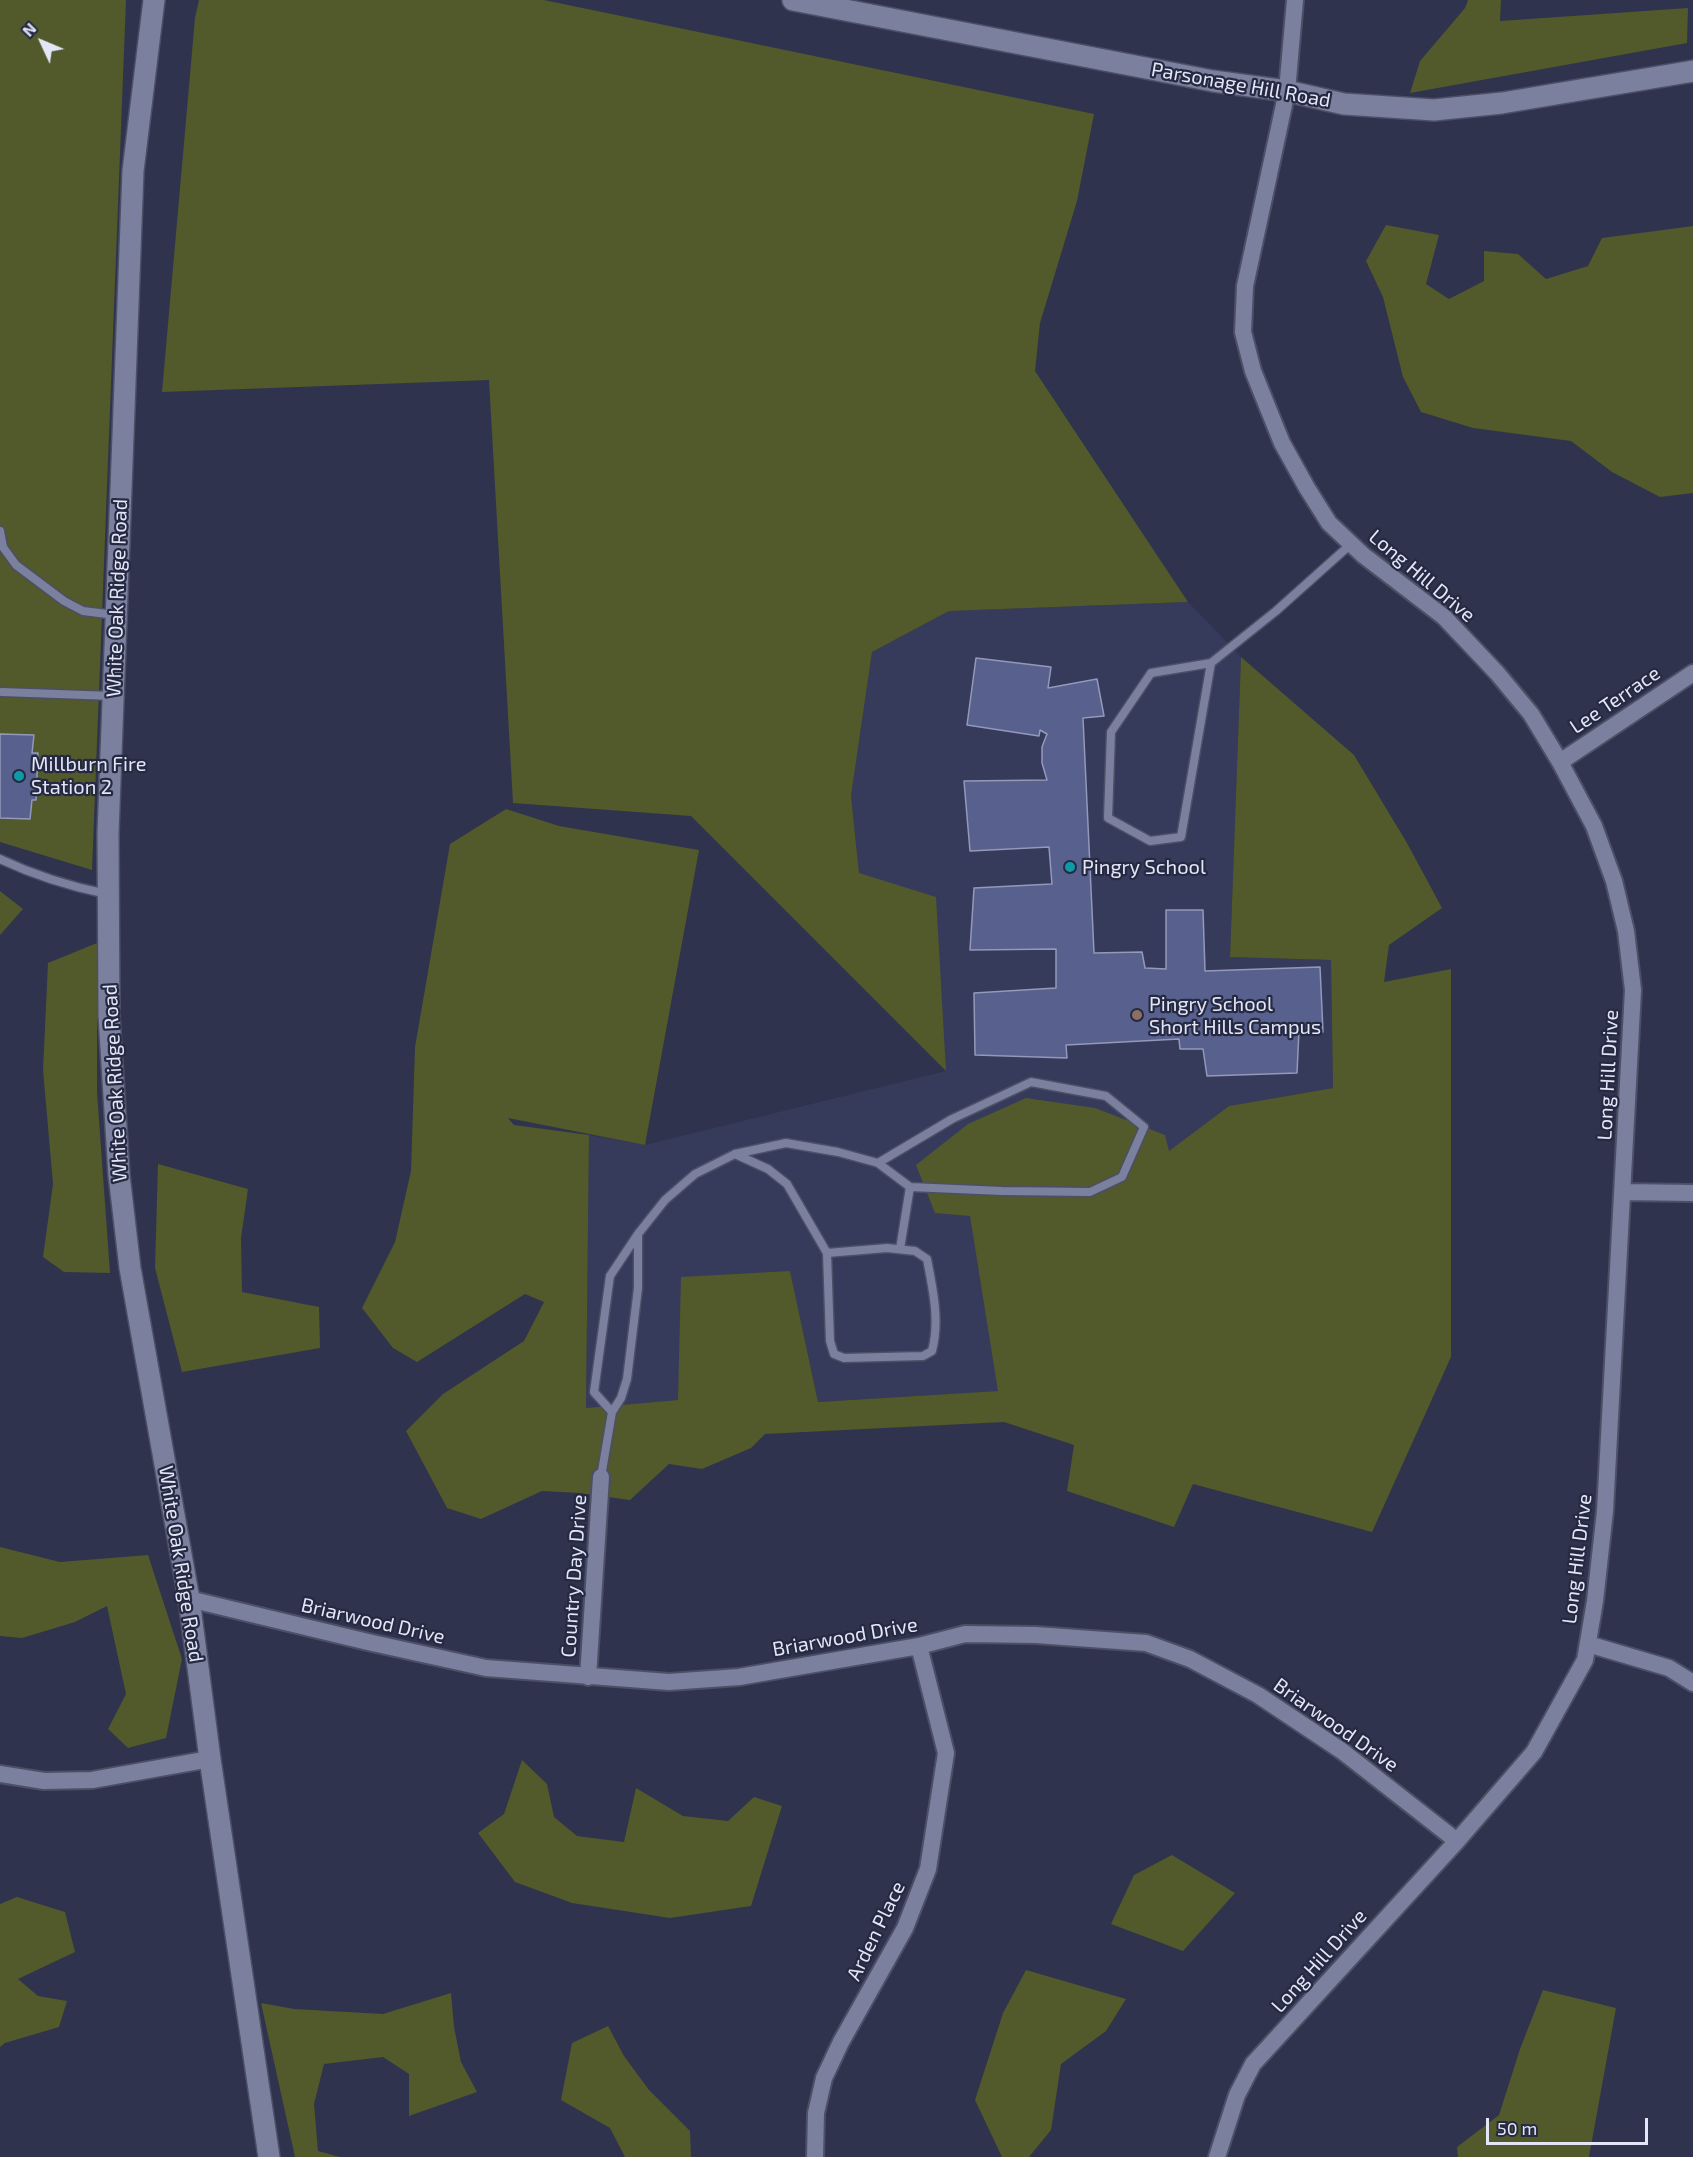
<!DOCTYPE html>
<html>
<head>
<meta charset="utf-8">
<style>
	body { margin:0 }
	#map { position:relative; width:1693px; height:2157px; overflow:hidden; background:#2f334d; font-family:"Exo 2",sans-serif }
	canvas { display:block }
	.north { position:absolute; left:12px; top:12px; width:60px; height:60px; -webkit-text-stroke:4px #252942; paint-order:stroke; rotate:314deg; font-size:16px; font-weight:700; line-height:24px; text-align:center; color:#e3e6f7 }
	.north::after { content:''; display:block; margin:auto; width:21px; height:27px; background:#e3e6f7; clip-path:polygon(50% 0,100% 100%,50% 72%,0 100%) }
	.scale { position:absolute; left:1486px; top:2118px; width:162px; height:27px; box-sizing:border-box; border:3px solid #e3e6f7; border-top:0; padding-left:8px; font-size:18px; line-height:21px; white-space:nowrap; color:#e3e6f7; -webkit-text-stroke:4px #252942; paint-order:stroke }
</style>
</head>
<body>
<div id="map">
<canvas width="1693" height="2157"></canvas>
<div class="north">N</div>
<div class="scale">50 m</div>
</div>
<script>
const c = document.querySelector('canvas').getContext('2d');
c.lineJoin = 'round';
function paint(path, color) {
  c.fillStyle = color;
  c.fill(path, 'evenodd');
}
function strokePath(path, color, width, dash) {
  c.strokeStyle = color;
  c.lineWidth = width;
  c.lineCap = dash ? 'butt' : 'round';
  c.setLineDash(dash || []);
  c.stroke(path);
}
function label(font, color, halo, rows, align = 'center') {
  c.font = font + ' "Exo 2",sans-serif';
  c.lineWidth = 4.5;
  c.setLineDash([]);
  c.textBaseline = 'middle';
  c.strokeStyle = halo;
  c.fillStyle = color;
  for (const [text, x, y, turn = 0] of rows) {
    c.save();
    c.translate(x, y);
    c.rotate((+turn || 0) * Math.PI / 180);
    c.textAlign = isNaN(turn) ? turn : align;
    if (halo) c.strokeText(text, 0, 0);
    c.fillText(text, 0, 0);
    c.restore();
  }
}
const built = new Path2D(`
	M1188,602l53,55 -11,300 101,3 2,128 -104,18 -68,51 -162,234 -181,11 -28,-131 -112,129 -92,8 3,-273 56,10 301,-74 -87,-197 -8,-78 21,-144 77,-41z`);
const green = new Path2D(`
	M0,0h126l-34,870 -92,-28z
	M199,0h345l550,114 -17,87 -37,122 -5,48 153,231 -239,9 -77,41 -21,144 8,77 77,24 10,174 -255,-255 -178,-13 -24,-423 -327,12 33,-374z
	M1468,0h33l-1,21 188,-13 -1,35 -277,50 10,-32 45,-53z
	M1386,225l53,10 -13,49 23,15 35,-18v-30l34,3 28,25 42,-13 14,-28 91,-12v267l-33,4 -48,-25 -41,-31 -98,-13 -52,-16 -18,-35 -20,-80 -17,-36z
	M1241,657l113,98 53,88 35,65 -53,37 -5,37 67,-13v388l-79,175 -179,-48 -19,43 -107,-36 7,-46 -70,-23 -239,12 -14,14 -49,21 -33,-5 -39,36 -51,-7 -37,-2 -61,28 -34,-11 -41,-77 37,-37 81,-53 20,-39 -19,-8 -108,68 -24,-14 -31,-40 33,-66 16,-71 4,-124 35,-203 56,-35 53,17 140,24 -54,295 -137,-27 6,7 75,10 -3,273 92,-8 3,-123 109,-6 28,131 180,-11 -28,-175 -35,-3 -19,-48 52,-41 58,-26 69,10 70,27 4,16 60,-45 104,-18 -2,-128 -101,-3z
	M0,891l23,18 -23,26z
	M97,943v149l13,181 -46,-1 -21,-15 10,-73 -10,-114 5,-107z
	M158,1164l90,25 -7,49 1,54 77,15 1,41 -138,24 -27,-104z
	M0,1547l60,15 88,-7 34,104 -16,79 -38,10 -20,-19 18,-35 -19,-88 -32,16 -53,16 -22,-2z
	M522,1760l25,24 7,33 23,19 47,6 12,-54 47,28 45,5 26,-24 28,9 -31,100 -81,12 -98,-15 -57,-21 -37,-49 26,-19z
	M1172,1855l63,38 -52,58 -72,-27 23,-49z
	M17,1897l48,15 10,40 -57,27 20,17 29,5 -8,26 -54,16 -5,4v-143z
	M1026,1970l100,29 -20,32 -45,33 -10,66 -22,27h-27l-27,-57 28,-87z
	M1543,1990l73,18 -27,149h-131l-1,-10 42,-32 21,-66z
	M451,1993l3,34 7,35 16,30 -68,24v-42l-26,-17 -59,7 -10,40 4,47 22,6h-45l-34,-154 33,6 89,5z
	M608,2026l16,30 25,34 41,41 1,26h-66l-15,-29 -49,-28 11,-57z`);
const building = new Path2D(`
	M976,658l75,9 -3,21 49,-9 7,37 -21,2 11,235 48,-1 3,16 21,1v-59h37l2,61 115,-4 3,65 -24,-1 -2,42 -90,3 -4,-27h-23l-1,-10 -113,6 1,13 -92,-3 -1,-62 82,-5v-39l-86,1 4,-62 78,-4 -3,-37 -79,4 -6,-70 83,-1 -5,-17v-16l5,-13 -7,-4 -1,6 -72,-11z
	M0,734l34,1 -2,18h6l-2,47h-4l-2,19 -30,-1z`);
const service = new Path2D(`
	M0,531l3,16 13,18 48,36 19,10 32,4
	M1211,663l-30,174 -31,4 -42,-23 3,-86 40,-59 60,-10 65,-52 75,-67
	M2,692l111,4
	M0,859c36,17 68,27 107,35
	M735,1154l33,15 19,15 40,69 3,88 4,13 10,4 79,-2 9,-5c8,-30 1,-61 -5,-92l-12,-8 -28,-3 -60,5
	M638,1234l27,-34 30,-26 40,-20 51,-11 52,9 40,11 32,24 92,4 88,1 32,-15 22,-50 -38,-31 -75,-14 -79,37 -74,44
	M900,1249l10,-62
	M601,1477l11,-65 9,-14 6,-19 11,-91v-54l-28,42 -16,116 18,20`);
const minor = new Path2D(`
	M1560,762l133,-89
	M1623,1192l70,1
	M189,1599l179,43 118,26 183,14 70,-5 180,-31 46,-12 71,1 110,8 44,16 68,36 84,56 115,90
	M1588,1644l81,24 24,15
	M588,1677l13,-200
	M0,1774l44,7 48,-1 118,-21
	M815,2157l1,-44 8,-35 17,-36 64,-114 23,-59 18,-116 -27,-107
	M1217,2157l20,-62 16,-31 204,-223 77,-89 51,-92 10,-59 10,-90 28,-521 -7,-59 -12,-50 -20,-55 -34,-64 -29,-48 -34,-41 -53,-56 -81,-62 -34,-32 -22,-35 -25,-45 -29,-72 -10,-39 2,-46 42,-195 8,-91`);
const tertiary = new Path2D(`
	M154,0l-21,171 -25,662 1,183 10,159 11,93 59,331 21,160 59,398
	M793,0l420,81 74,10 57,13 90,6 68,-7 191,-32`);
const markers = [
	[19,776,6,"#0f9aa8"],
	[1070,867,6,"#0f9aa8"],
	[1137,1015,6,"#8d6e63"]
];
const streetNames = [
	["Parsonage Hill Road",1241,85,10],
	["Long Hill Drive",1422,576,40],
	["White Oak Ridge Road",117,598,-88],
	["Lee Terrace",1615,700,-34],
	["Long Hill Drive",1608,1075,-87],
	["White Oak Ridge Road",115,1083,-93],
	["Long Hill Drive",1577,1559,-83],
	["White Oak Ridge Road",181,1564,81],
	["Country Day Drive",574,1576,-86],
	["Briarwood Drive",373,1621,13],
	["Briarwood Drive",845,1637,-10],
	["Briarwood Drive",1336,1725,35],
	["Arden Place",876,1931,-64],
	["Long Hill Drive",1319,1961,-48]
];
const poiNames = [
	["Millburn Fire",31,764],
	["Station 2",31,787],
	["Pingry School",1082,867],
	["Pingry School",1149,1004],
	["Short Hills Campus",1149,1027]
];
paint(built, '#373b5b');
paint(green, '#52592b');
paint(building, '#58608d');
strokePath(building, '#9399b9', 1.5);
strokePath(service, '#4c4f65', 11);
strokePath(minor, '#4c4f65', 20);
strokePath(tertiary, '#4c4f65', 24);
strokePath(service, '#7a809e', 8);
strokePath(minor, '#7a809e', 16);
strokePath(tertiary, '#7a809e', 21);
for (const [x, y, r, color] of markers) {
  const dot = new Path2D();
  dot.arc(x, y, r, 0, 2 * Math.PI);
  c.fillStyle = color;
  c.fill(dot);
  strokePath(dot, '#252942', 2);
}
label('20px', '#e3e6f7', '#252942', streetNames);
label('20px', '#e3e6f7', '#252942', poiNames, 'left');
</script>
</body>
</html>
